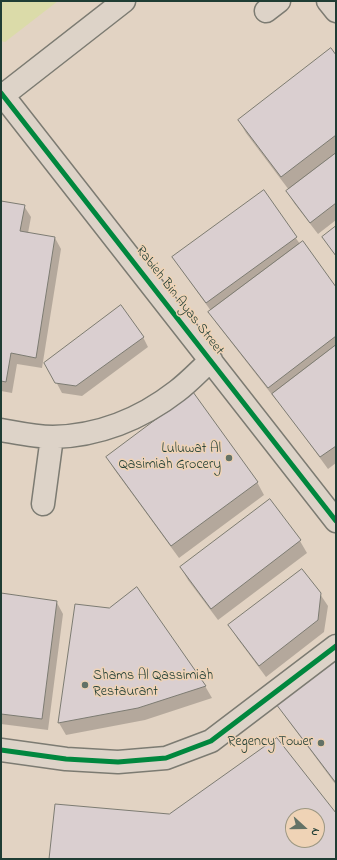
<!DOCTYPE html>
<html>
<head>
<meta charset="utf-8">
<style>
	body { margin:0 }
	#map { position:relative; width:337px; height:860px; overflow:hidden; background:#e2d3c3; font-family:"Indie Flower",sans-serif }
	canvas { display:block }
	.frame { position:absolute; inset:0; border:2px solid #1f3d34; pointer-events:none }
	.north { position:absolute; left:285px; top:808px; width:40px; height:40px; box-sizing:border-box; background:#efd3b6; border:1px solid #9c9782; border-radius:50%; rotate:111deg; font-size:11px; font-weight:700; line-height:16px; text-align:center; color:#1f3d34 }
	.north::after { content:''; display:block; margin:auto; width:14px; height:18px; background:#637266; clip-path:polygon(50% 0,100% 100%,50% 72%,0 100%) }
</style>
</head>
<body>
<div id="map">
<canvas width="337" height="860"></canvas>
<div class="frame"></div>
<div class="north">N</div>
</div>
<script>
const c = document.querySelector('canvas').getContext('2d');
c.lineJoin = 'round';
function paint(path, color) {
  c.fillStyle = color;
  c.fill(path, 'evenodd');
}
function strokePath(path, color, width, dash) {
  c.strokeStyle = color;
  c.lineWidth = width;
  c.lineCap = dash ? 'butt' : 'round';
  c.setLineDash(dash || []);
  c.stroke(path);
}
function label(font, color, halo, rows, align = 'center') {
  c.font = font + ' "Indie Flower",sans-serif';
  c.lineWidth = 3;
  c.setLineDash([]);
  c.textBaseline = 'middle';
  c.strokeStyle = halo;
  c.fillStyle = color;
  for (const [text, x, y, turn = 0] of rows) {
    c.save();
    c.translate(x, y);
    c.rotate((+turn || 0) * Math.PI / 180);
    c.textAlign = isNaN(turn) ? turn : align;
    if (halo) c.strokeText(text, 0, 0);
    c.fillText(text, 0, 0);
    c.restore();
  }
}
const green = new Path2D(`
	M1,1h57l-53,41 -4,-1z`);
const shadow = new Path2D(`
	M336,57v163l-18,14 -24,-31 -7,-12 2,-1 -43,-57 -7,-12z
	M263,192l37,52 36,45v174l-8,6 -51,-70 -1,1 -59,-76 -7,-12 1,-1 -30,-42 -7,-12z
	M1,202l23,4 7,11 -3,16 27,5 6,11 -19,119 -25,-4 -5,29 -11,-2z
	M143,337l5,10 -66,49 -20,-3 -16,-30z
	M107,457l150,25 7,13 -85,63 -65,-89z
	M270,500l30,41 7,12 -89,67 -30,-40 -7,-12z
	M136,588l69,98 7,12 -67,22 -79,15 -7,-12 50,-113z
	M1,594l55,7 7,13 -15,116 -47,-6z
	M320,594l8,12 -4,26 -58,45 -29,-39 -7,-12z
	M336,660v125l-51,-69 -7,-12z`);
const building = new Path2D(`
	M331,48l5,7v80l-55,42 -43,-57z
	M336,153v50l-26,20 -24,-32z
	M264,190l33,47 -91,66 -34,-46z
	M1,201l24,4 -5,26 35,6 -19,121 -25,-5 -5,29 -5,-1z
	M336,226v30l-14,-19z
	M303,241l33,46v49l-68,52 -60,-76z
	M121,305l23,32 -68,49 -21,-3 -11,-20z
	M336,345v101l-16,11 -48,-63z
	M193,392l65,90 -87,64 -65,-89z
	M270,499l31,41 -90,69 -31,-42z
	M302,569l19,24 -3,27 -59,46 -31,-41z
	M137,587l69,99 -68,22 -80,15 17,-119 34,4z
	M1,593l56,8 -15,118 -41,-5z
	M336,659v124l-60,-79z
	M277,738l59,75v46h-287l6,-55 114,10zM293,816h24v24h-24z`);
const minor = new Path2D(`
	M328,1l8,10
	M266,11l13,-10
	M1,93l335,428
	M1,97l123,-96
	M1,430c17,3 34,7 52,7 45,-1 88,-18 124,-46 12,-9 22,-20 34,-31
	M43,504l9,-67
	M1,750l65,9 52,3 48,-4 45,-17 125,-95`);
const cycleway = new Path2D(`
	M1,93l335,428
	M1,750l65,9 52,3 48,-4 45,-17 125,-95`);
const markers = [
	[229,458,4,"#637266"],
	[85,685,4,"#637266"],
	[321,743,4,"#637266"]
];
const streetNames = [
	["Rabieh Bin Ayas Street",179,301,52]
];
const poiNames = [
	["Luluwat Al",221,450],
	["Qasimiah Grocery",221,466],
	["Shams Al Qassimiah",93,677,"left"],
	["Restaurant",93,693,"left"],
	["Regency Tower",313,743]
];
paint(green, '#dbdba9');
paint(shadow, '#0003');
paint(building, '#dacfd0');
strokePath(building, '#7c7b72', 1);
strokePath(minor, '#7c7b72', 25);
strokePath(minor, '#ddd3c8', 22);
strokePath(cycleway, '#00873e', 5);
for (const [x, y, r, color] of markers) {
  const dot = new Path2D();
  dot.arc(x, y, r, 0, 2 * Math.PI);
  c.fillStyle = color;
  c.fill(dot);
  strokePath(dot, '#efd3b6', 1.5);
}
label('14px', '#1f3d34', '#efd3b6', streetNames);
label('14px', '#1f3d34', '#efd3b6', poiNames, 'right');
</script>
</body>
</html>
